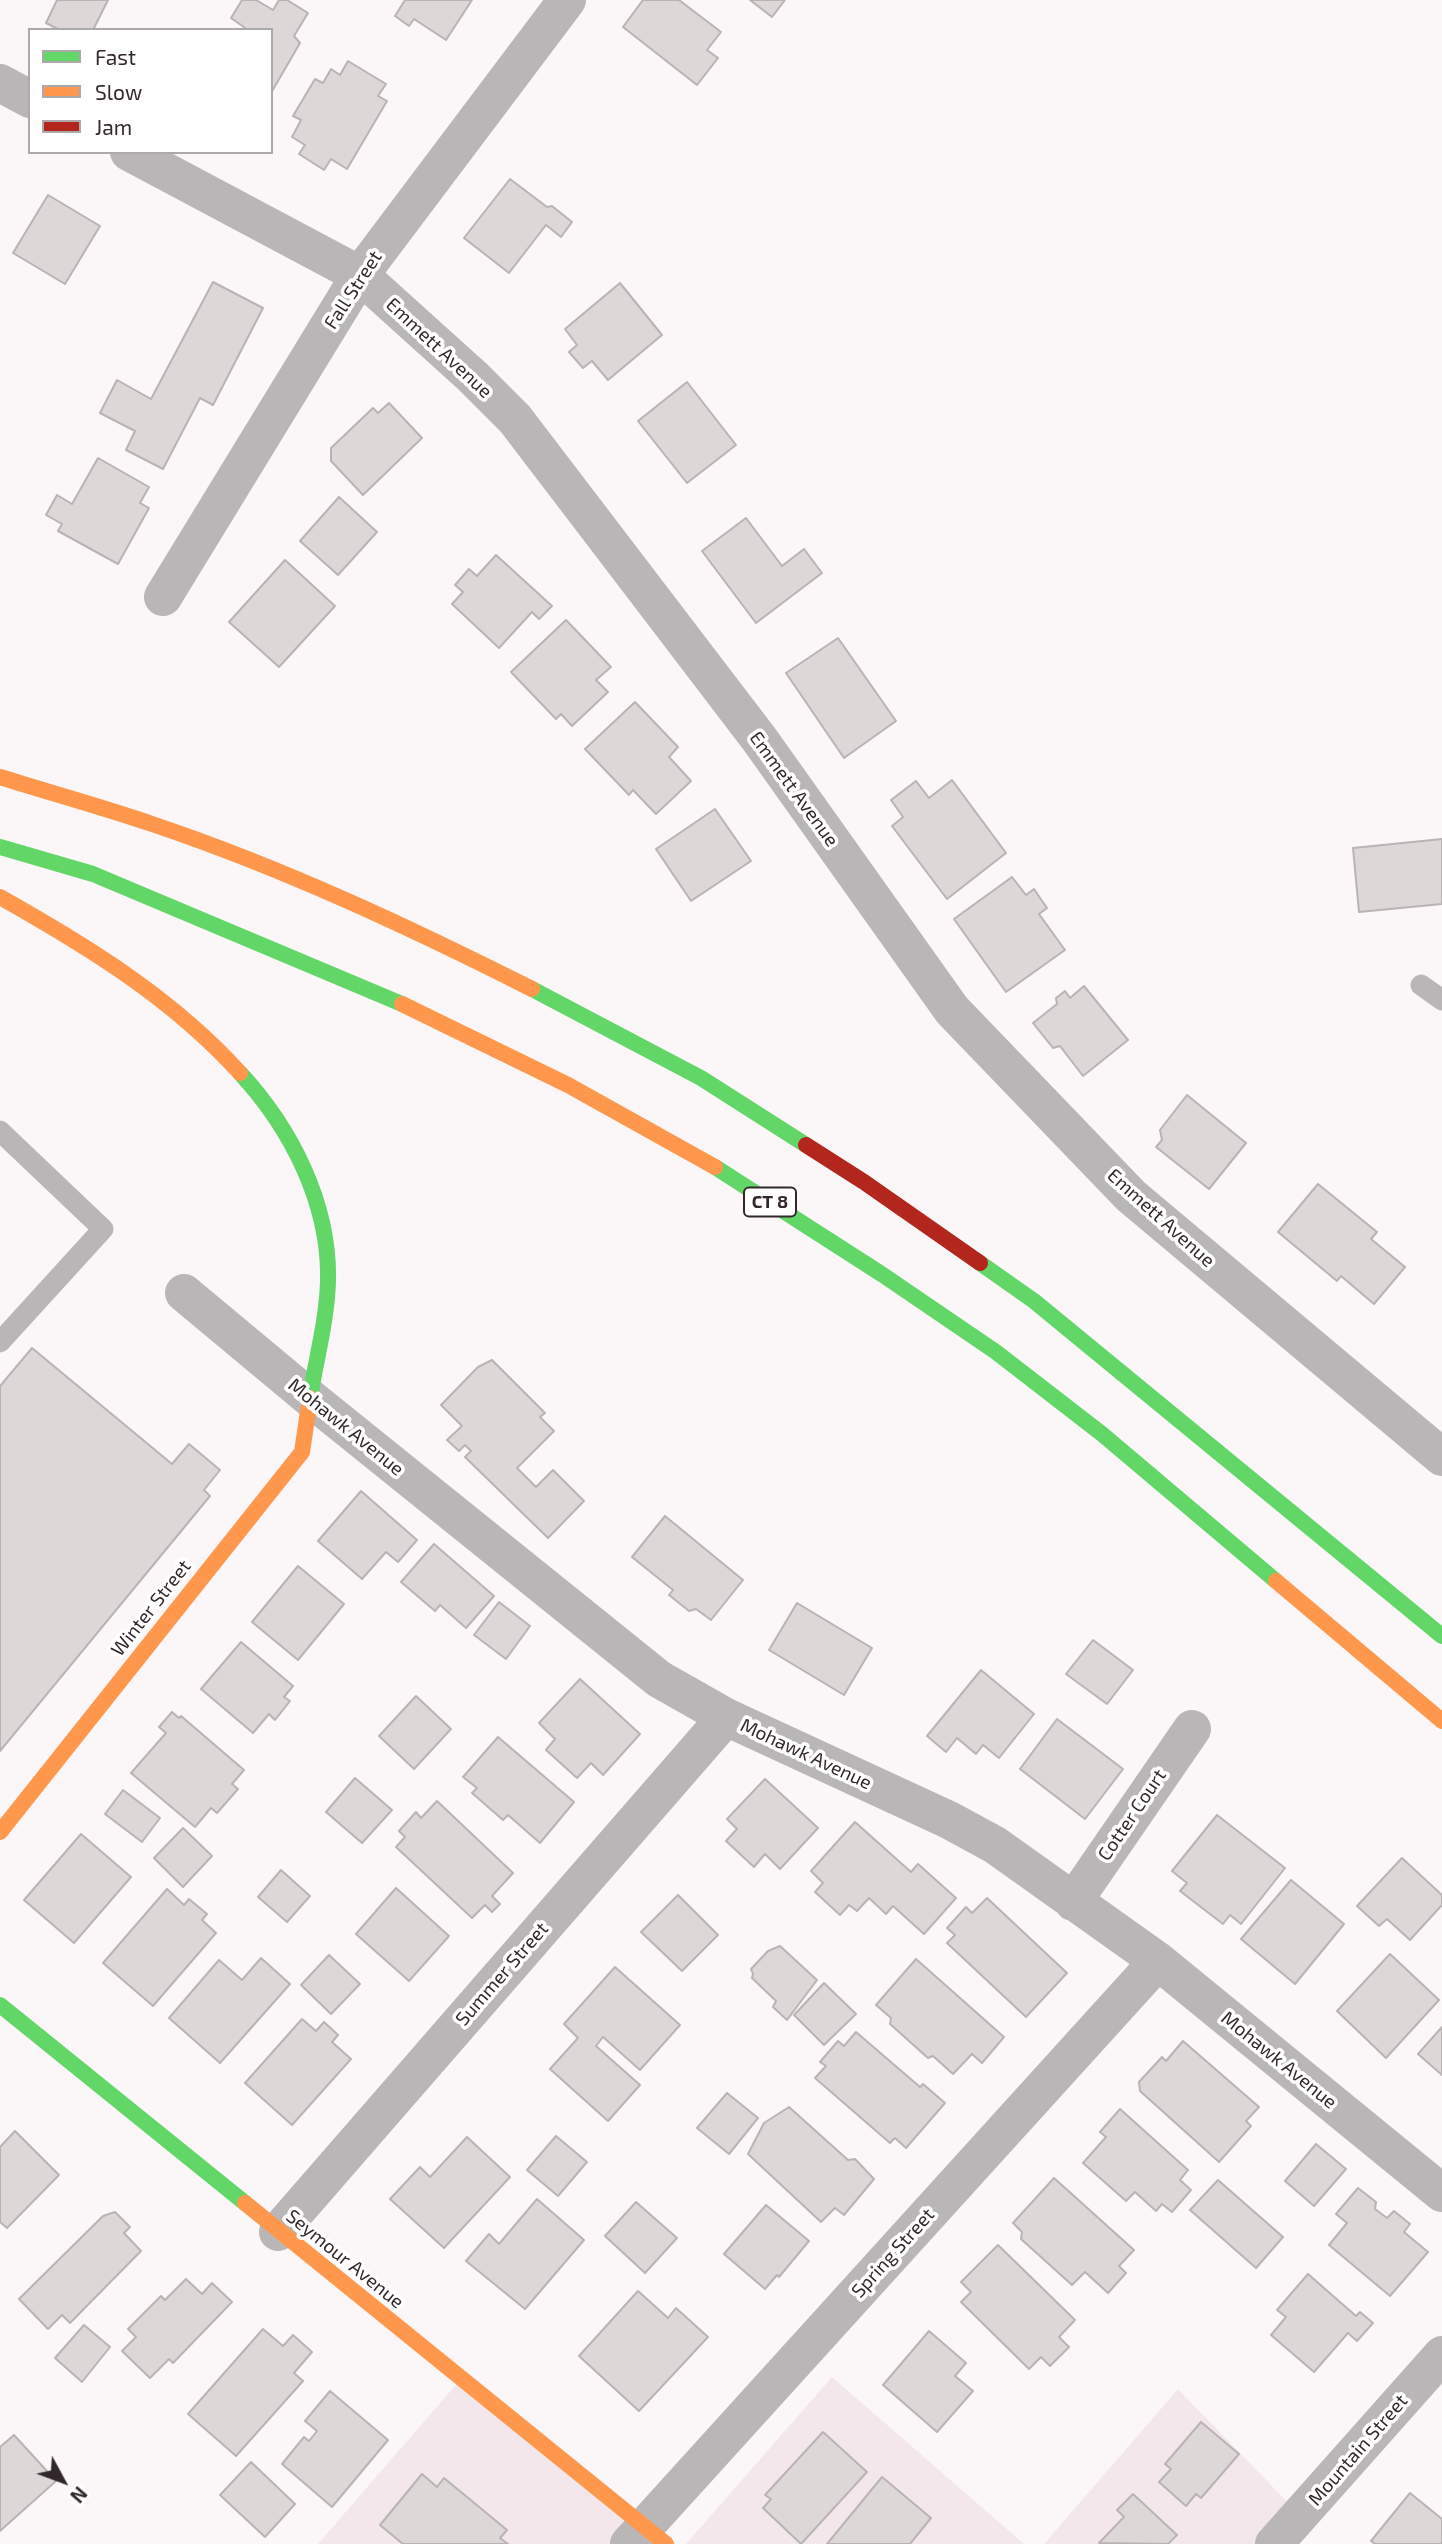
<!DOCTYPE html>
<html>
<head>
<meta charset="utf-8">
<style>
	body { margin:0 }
	#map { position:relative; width:1442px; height:2544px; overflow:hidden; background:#fbf7f9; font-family:"Exo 2",sans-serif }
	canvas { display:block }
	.legend { position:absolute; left:28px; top:28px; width:245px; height:126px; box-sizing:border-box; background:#fff; border:2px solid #ada9ab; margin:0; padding:9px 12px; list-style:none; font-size:21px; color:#32282c }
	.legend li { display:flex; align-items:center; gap:14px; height:35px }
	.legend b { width:35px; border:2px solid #ada9ab }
	.north { position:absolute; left:28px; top:2446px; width:70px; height:70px; -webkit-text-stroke:5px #fff; paint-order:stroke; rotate:131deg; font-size:19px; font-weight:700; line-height:28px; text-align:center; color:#32282c }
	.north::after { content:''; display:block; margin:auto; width:24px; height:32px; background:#32282c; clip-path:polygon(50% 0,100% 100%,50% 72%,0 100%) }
</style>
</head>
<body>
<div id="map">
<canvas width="1442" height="2544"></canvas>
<ul class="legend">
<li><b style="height:9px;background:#63d668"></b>Fast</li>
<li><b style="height:9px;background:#ff974d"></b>Slow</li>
<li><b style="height:9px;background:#b3261e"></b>Jam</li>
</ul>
<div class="north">N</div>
</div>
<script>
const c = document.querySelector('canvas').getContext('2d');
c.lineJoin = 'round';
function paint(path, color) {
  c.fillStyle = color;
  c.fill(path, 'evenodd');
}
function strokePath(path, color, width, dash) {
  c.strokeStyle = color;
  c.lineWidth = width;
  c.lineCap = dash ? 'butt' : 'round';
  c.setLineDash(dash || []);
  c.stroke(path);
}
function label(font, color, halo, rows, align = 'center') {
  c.font = font + ' "Exo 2",sans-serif';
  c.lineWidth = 7;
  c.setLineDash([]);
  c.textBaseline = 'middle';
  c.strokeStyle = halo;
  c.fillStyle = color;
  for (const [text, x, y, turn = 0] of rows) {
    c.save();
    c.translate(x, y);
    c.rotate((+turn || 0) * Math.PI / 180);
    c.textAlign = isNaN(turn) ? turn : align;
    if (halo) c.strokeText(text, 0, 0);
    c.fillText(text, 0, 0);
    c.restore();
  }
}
const built = new Path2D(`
	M832,2377l192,167h-338z
	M460,2380l206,164h-348z
	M1178,2389l122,126v29h-256z`);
const building = new Path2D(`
	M57,0h51l-15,30h-33l-14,-7z
	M242,0h14l17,10 6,-10h8l21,13 -14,23 6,7 -29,50v-63h-23l-17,-12z
	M405,0h67l-26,40 -32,-21 -5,7 -14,-10z
	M643,0h36l42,32 -14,18 11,8 -21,27 -74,-58z
	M750,0h35l-13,17z
	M348,61l38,23 -8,12 9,5 -40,68 -16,-10 -7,11 -25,-16 6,-9 -13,-8 9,-17 -8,-4 22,-37 8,4 8,-14 9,6z
	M510,179l37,28 5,-1 20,16 -11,15 -15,-12 -37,48 -45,-35z
	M48,195l52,31 -35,58 -52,-31z
	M213,282l50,26 -50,97 -13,-7 -37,71 -37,-19 9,-19 -35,-18 17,-33 34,19z
	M620,283l42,52 -54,45 -16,-19 -9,7 -14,-16 8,-7 -12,-16z
	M687,382l49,63 -49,38 -49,-62z
	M389,403l33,35 -59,57 -32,-34v-13l42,-40 5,5z
	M98,458l51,29 -9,16 9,5 -31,56 -60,-33 4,-7 -16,-9 11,-20 15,9z
	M339,497l38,35 -39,43 -38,-34z
	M746,518l36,48 22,-17 18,24 -66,50 -54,-72z
	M496,555l56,51 -13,13 -7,-7 -33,36 -47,-44 11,-12 -8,-7 14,-16 8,7z
	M285,560l50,46 -56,61 -50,-45z
	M566,620l45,47 -15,13 12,12 -36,34 -11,-12 -5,5 -45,-47z
	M838,638l58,83 -52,37 -58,-85z
	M635,702l43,45 -9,10 22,24 -35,33 -23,-24 -4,5 -44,-46z
	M952,780l54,73 -59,46 -55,-73 11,-9 -12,-17 25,-19 13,17z
	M715,809l36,52 -60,40 -35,-52z
	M1442,839v65l-83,8 -6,-64z
	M1012,877l14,18 8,-6 13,19 -8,6 26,36 -59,42 -52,-73z
	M1084,986l44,54 -45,36 -23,-30 -7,2 -20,-25 24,-19 -1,-6 9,-7 5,7z
	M1187,1095l59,48 -37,46 -53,-42 6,-7 -2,-10z
	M1318,1184l59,48 -6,7 34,28 -31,37 -33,-28 -4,5 -59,-49z
	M32,1348l140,116 17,-20 31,26 -16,20 6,6 -210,255v-365z
	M492,1360l53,53 -5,4 14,14 -37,37 19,19 17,-17 31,31 -36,37 -83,-81 6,-6 -6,-6 -6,6 -12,-11 15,-14 -21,-21 37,-38z
	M361,1491l56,49 -19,22 -12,-10 -24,27 -44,-38z
	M665,1516l78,64 -32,40 -15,-11 -7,2 -20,-16 4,-5 -41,-33z
	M434,1544l60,52 -28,32 -26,-23 -5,6 -34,-29z
	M298,1566l46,38 -46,56 -46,-38z
	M499,1602l31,24 -24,33 -32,-24z
	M797,1603l75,45 -28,47 -75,-45z
	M1093,1640l40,30 -26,34 -41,-30z
	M241,1642l52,44 -9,11 6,4 -15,19 -6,-6 -16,19 -52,-44z
	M981,1670l53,44 -35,44 -16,-13 -7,9 -19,-16 -11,14 -19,-16z
	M580,1679l60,55 -37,41 -12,-12 -14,15 -31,-28 9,-11 -16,-16z
	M416,1696l35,33 -37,40 -35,-33z
	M172,1712l7,6 2,-2 63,54 -12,14 6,5 -21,24 -6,-5 -16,19 -64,-54 35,-40 -7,-6z
	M1057,1719l66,50 -38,50 -65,-50z
	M498,1737l76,65 -34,41 -32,-28 -5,5 -31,-27 5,-5 -14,-11z
	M355,1778l37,32 -30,33 -36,-31z
	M765,1779l53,49 -38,41 -15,-15 -11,13 -28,-26 11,-12 -10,-10z
	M123,1790l37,28 -18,24 -37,-28z
	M437,1801l76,72 -21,23 8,8 -8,8 -7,-7 -13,13 -76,-71 9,-10 -6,-6 17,-19 5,6z
	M1217,1815l68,53 -44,56 -11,-9 -7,9 -43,-33 7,-8 -15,-12z
	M855,1822l56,50 7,-8 38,34 -32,36 -31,-28 -7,8 -17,-16 -12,13 -8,-6 -9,10 -25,-23 8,-9 -12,-12z
	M183,1828l29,28 -29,31 -29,-29z
	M81,1834l50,43 -57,66 -50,-43z
	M1402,1858l40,37v10l-32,35 -23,-21 -8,7 -22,-20z
	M281,1870l29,26 -23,26 -29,-25z
	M1291,1880l53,44 -49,60 -54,-45z
	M396,1888l53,48 -40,45 -53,-47z
	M167,1889l17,16 5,-6 18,15 -5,6 14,13 -63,73 -50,-43z
	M678,1895l40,40 -36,36 -41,-39z
	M987,1898l80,75 -41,44 -79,-74 8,-8 -8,-7 19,-21 6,6z
	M780,1946l37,34 -30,40 -14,-13 3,-6 -24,-23 1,-4 -2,-5 17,-18z
	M1390,1954l49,46 -53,58 -49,-47z
	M329,1955l31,29 -29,30 -30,-29z
	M261,1958l29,26 -70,79 -51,-45 50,-58 23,20z
	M916,1959l88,78 -22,26 -10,-9 -19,20 -20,-18 -5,2 -38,-34 1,-6 -15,-13z
	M615,1967l65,58 -40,45 -37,-33 -7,9 44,39 -32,36 -58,-52 28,-31 -14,-14z
	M824,1983l32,31 -32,31 -30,-30z
	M302,2019l14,12 8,-9 14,13 -6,7 19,17 -59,66 -47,-42z
	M1442,2027v48l-24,-21z
	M856,2032l64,55 3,-3 22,19 -39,45 -11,-10 -5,5 -75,-65 11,-12 -6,-4 18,-21 6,5z
	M1183,2041l76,66 -13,14 5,5 -32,36 -79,-71 -1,-9 23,-25 4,4z
	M727,2093l31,25 -29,36 -32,-26z
	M789,2107l59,53 7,-1 19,20 -30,36 -9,-7 -14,14 -73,-68 16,-31z
	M1120,2109l68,61 -8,10 11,10 -19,22 -10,-8 -6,7 -21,-19 -9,9 -43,-38 23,-26 -6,-5z
	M15,2131l44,44 -52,53 -7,-6v-75z
	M556,2136l31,26 -29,34 -31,-26z
	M467,2137l43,40 -66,71 -54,-49 30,-32 10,10z
	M1316,2144l30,25 -32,37 -29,-25z
	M1054,2178l80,72 -15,16 7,7 -18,20 -23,-21 -13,13 -51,-46 1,-7 -9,-9z
	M1218,2180l65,57 -27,31 -66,-58z
	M1358,2188l18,14 -1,7 12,9 7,-7 16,13 -6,8 24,20 -38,44 -61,-51 18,-22 -11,-9z
	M537,2199l47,41 -59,69 -59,-48 23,-27 10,10z
	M636,2202l41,36 -32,35 -40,-37z
	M766,2205l43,36 -30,36 -2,-2 -12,14 -41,-35z
	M115,2212l15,15 -6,6 17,18 -71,72 -8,-8 -14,14 -29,-30 84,-83z
	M998,2245l77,75 -16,17 10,10 -19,19 -9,-9 -12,12 -68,-67 10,-10 -10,-10z
	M1308,2274l48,42 4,-4 13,11 -16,18 -9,-8 -34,39 -43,-37 15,-18 -9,-7z
	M186,2279l16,15 10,-11 20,19 -59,61 -4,-4 -19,19 -28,-27 14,-14 -8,-8 33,-33 4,4z
	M638,2291l30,27 8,-10 32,29 -69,74 -60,-55z
	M84,2325l26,22 -28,35 -27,-24z
	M263,2329l20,17 10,-11 19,17 -18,21 9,8 -67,75 -48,-42z
	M929,2331l37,32 -11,13 18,15 -36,41 -54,-47z
	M330,2391l58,49 -56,67 -50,-43 22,-27 5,4 8,-10 -12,-10z
	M1201,2422l38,32 -38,44 -5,-4 -10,12 -27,-24 12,-13 -6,-5z
	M823,2432l44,40 -66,72 -38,-36 8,-9 -6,-4z
	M14,2435l42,46 -56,50v-84z
	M251,2462l44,42 -30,33 -45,-42z
	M422,2474l15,13 7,-9 63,52 -7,8 8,6h-105l-23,-19z
	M882,2477l49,41 -21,26h-83z
	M1410,2493l32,26v25h-67l-4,-3z
	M1133,2494l44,41 -9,9 -69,-1 25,-26 -7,-7z`);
const lane = new Path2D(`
	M1421,985l21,15
	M0,1131l103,98 -103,113`);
const street = new Path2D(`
	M0,83l30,16
	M129,152l231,123 113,102 42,42 245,321 192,270 179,186 311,261
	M163,597l197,-322 207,-275
	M184,1293l126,105 349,281 67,38 223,103 46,25 163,116 284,232
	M1073,1902l119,-173
	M278,2232l448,-515
	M629,2544l529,-583
	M1274,2544l168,-189`);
const fast = new Path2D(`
	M0,847l93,27 309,130
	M532,989l169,89 105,67
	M240,1073c51,55 90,131 88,208 -1,39 -12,78 -18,117
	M715,1167l168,108 113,77 106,82 174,147
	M980,1263l54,38 408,335
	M0,2005l245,198`);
const slow = new Path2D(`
	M0,777c51,16 102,30 152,47 131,44 257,103 380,165
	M0,897c87,49 172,101 240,176
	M402,1004l166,81 147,82
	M1276,1581l166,140
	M0,1832l302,-380 8,-54
	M245,2203l421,341`);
const jam = new Path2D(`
	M806,1145l58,37 116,81`);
const shields = [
	[770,1202,52]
];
const shieldNames = [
	["CT 8",770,1202]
];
const streetNames = [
	["Fall Street",353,290,-57],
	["Emmett Avenue",439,348,43],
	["Emmett Avenue",794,789,54],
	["Emmett Avenue",1161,1218,42],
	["Mohawk Avenue",346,1427,39],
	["Winter Street",151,1608,-52],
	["Mohawk Avenue",806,1754,25],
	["Cotter Court",1132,1815,-56],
	["Summer Street",502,1974,-49],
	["Mohawk Avenue",1279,2060,39],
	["Spring Street",893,2253,-48],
	["Seymour Avenue",345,2259,39],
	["Mountain Street",1358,2450,-49]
];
paint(built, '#f4e7ec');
paint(building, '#ddd7d7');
strokePath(building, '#bab3b4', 2);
strokePath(lane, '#b9b6b8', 21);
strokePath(street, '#b9b6b8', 38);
strokePath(fast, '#63d668', 16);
strokePath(slow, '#ff974d', 16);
strokePath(jam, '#b3261e', 16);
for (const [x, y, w] of shields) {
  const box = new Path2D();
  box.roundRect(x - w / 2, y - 14.5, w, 29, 5);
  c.fillStyle = '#fff';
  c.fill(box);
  strokePath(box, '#32282c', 2);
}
label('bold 18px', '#32282c', null, shieldNames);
label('19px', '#32282c', '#fff', streetNames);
</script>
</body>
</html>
